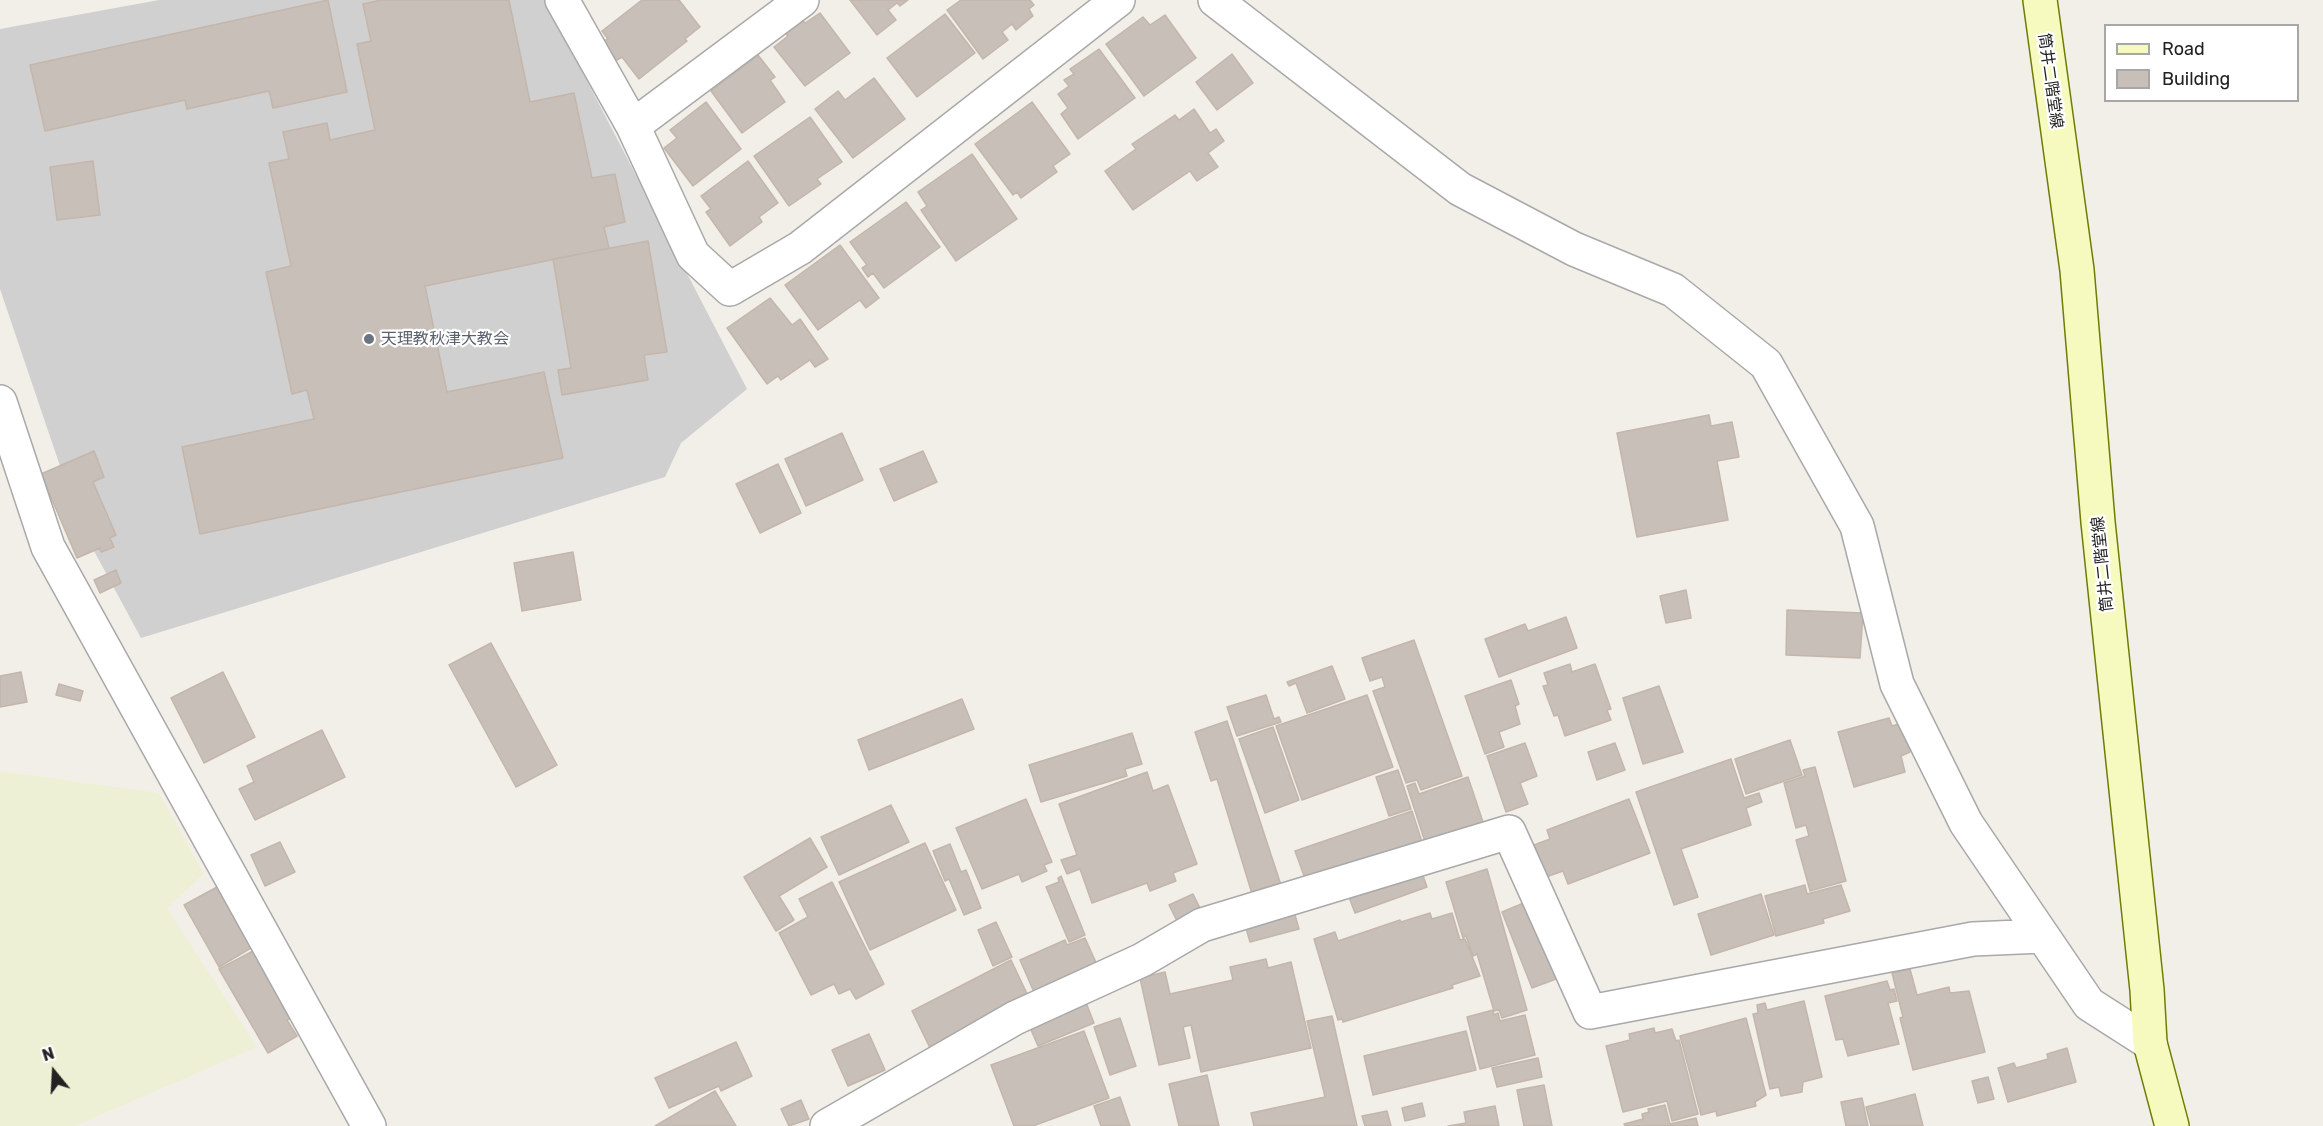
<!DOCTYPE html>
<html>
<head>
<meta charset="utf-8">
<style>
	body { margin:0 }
	#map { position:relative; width:2323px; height:1126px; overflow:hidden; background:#f2efe9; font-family:Rubik,sans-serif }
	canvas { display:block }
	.legend { position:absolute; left:2104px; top:24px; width:195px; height:78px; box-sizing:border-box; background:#fff; border:2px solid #a7a7a7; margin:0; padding:8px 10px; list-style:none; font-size:18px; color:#222 }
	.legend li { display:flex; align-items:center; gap:12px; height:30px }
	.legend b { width:30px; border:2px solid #a7a7a7 }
	.north { position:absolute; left:24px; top:1042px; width:60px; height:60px; -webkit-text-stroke:4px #fff; paint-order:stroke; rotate:342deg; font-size:16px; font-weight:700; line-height:24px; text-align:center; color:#222 }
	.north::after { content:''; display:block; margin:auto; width:21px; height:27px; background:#222; clip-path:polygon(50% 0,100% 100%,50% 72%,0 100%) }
</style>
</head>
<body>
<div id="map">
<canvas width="2323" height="1126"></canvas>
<ul class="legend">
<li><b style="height:8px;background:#f7fabf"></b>Road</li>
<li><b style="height:16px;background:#c7bfb8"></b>Building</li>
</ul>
<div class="north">N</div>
</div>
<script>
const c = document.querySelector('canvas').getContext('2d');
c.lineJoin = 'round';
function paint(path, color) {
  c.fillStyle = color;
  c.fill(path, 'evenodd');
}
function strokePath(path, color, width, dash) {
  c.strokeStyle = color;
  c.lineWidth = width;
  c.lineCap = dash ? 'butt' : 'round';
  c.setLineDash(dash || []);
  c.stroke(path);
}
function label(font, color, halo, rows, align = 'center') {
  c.font = font + ' Rubik,"Noto Sans JP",sans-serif';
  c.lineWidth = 4.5;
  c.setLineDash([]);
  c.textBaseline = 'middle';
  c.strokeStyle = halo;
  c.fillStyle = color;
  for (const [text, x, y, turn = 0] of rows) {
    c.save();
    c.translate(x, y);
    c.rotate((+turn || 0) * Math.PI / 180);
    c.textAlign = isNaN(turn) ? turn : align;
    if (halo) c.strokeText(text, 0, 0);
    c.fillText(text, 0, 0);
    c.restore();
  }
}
const religious = new Path2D(`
	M159,0h386l202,389 -66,54 -16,34 -524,161 -61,-113 -80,-236v-260z`);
const farmland = new Path2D(`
	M0,771l159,22 45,81 -37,34 90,139 -182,79h-75z`);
const building = new Path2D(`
	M328,0l19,92 -74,16 -4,-17 -82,18 -2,-9 -140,31 -15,-66z
	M381,0h128l21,102 44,-9 18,85 23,-4 10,48 -21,5 5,21 -184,38 22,106 97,-20 19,86 -363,76 -18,-87 132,-28 -7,-29 -15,4 -26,-122 25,-6 -22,-103 20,-4 -6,-27 44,-9 3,17 45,-10 -18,-86 14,-3 -8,-37z
	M642,0h37l21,27 -15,12 2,2 -48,38 -17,-22 -5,3 -15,-18 6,-3 -6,-8z
	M850,0h58l-8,6 -3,-3 -9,7 8,10 -19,15z
	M961,0h69l4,5 -5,4 4,7 -17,14 -4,-6 -10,8 6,8 -25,19 -36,-49z
	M820,13l30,40 -45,33 -31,-39 14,-11 -3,-3 17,-13 3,3z
	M945,14l30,39 -58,44 -30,-39z
	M1165,15l31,43 -52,38 -38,-52 37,-27 7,8z
	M1099,49l36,49 -57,41 -17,-25 7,-6 -10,-14 11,-8 -5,-6 10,-6 -4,-5z
	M1232,54l21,29 -36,27 -21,-28z
	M758,55l17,22 -5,3 15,22 -43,31 -31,-42z
	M874,78l31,41 -52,39 -38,-49 23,-18 7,9z
	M706,102l35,47 -48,37 -29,-38 13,-10 -7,-8z
	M1032,102l38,52 -17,12 4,6 -36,26 -4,-6 -4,3 -38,-51z
	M1194,109l16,24 6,-4 8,12 -16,12 10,14 -21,14 -7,-10 -57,39 -28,-39 31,-22 -4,-5 43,-29 4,5z
	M810,117l32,45 -25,17 4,5 -32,22 -35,-50z
	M972,154l45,65 -61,42 -35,-51 6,-4 -9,-14z
	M93,161l7,54 -43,5 -7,-53z
	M748,161l30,42 -19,14 3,5 -32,24 -24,-34 5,-3 -10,-13z
	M906,202l34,45 -56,41 -11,-15 -5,4 -6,-9 5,-3 -17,-23z
	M648,241l19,111 -23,3 4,25 -86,15 -4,-25 13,-2 -18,-109z
	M840,245l39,53 -13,10 -6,-8 -42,30 -33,-45z
	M770,298l22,27 8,-6 28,40 -13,8 -5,-7 -29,20 -3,-4 -11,8 -40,-56z
	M1709,415l2,11 21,-4 7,35 -22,4 11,59 -91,17 -20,-104z
	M842,433l21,47 -57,26 -21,-47z
	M94,451l10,26 -11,5 23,53 -6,3 4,9 -13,5 -1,-4 -23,10 -36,-84z
	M923,451l14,31 -43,19 -14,-32z
	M778,464l23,49 -41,20 -24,-49z
	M573,552l8,48 -59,11 -8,-48z
	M116,570l5,13 -21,10 -6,-13z
	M1686,590l5,28 -25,5 -6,-27z
	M1787,610l76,3 -3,45 -74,-3z
	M1566,617l11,31 -78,29 -14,-38 40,-15 3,7z
	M1414,640l48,136 -41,14 -4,-10 -11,3 -33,-92 12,-4 -3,-10 -12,4 -8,-23z
	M491,643l66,122 -41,22 -67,-122z
	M1570,664l2,8 23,-8 16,45 -4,1 4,10 -46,16 -7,-21 -4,1 -11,-30 5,-1 -4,-12z
	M1332,666l13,33 -38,14 -11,-30 -7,3 -2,-4z
	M21,672l6,30 -27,5v-31z
	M223,672l32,65 -51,26 -33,-65z
	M1511,680l8,24 -4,2 5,18 -21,8 5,15 -19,7 -20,-58z
	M59,684l24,7 -3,10 -24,-6z
	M1659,686l24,66 -40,12 -20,-66z
	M1266,695l8,24 5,-2 2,5 -44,14 -10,-29z
	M1367,695l26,72 -91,33 -26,-74z
	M962,699l12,30 -105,41 -11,-30z
	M1889,718l3,8 10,-3 8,29 -9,4 4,16 -51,15 -16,-55z
	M1227,721l55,167 -29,9 -36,-118 -6,2 -16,-49z
	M1273,727l26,73 -34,13 -26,-74z
	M322,730l23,47 -90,43 -16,-31 15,-7 -7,-16z
	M1132,733l10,31 -17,5 2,7 -86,26 -12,-37z
	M1790,740l12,35 -56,19 -11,-35z
	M1525,743l12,33 -17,7 8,21 -22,8 -19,-56z
	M1615,743l10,27 -28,10 -9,-28z
	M1731,759l13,39 15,-5 3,9 -16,6 5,17 -70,24 17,48 -24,8 -38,-113z
	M1815,767l31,114 -36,10 -14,-51 13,-4 -3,-11 -10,3 -12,-45 21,-7 -2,-6z
	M1398,770l13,39 -22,7 -13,-39z
	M1147,772l6,19 15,-6 29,79 -24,9 3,8 -26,10 -3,-8 -55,20 -12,-34 -13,5 -6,-14 16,-5 -18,-51z
	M1468,777l16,48 -58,20 -19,-59 8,-3 4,11z
	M1026,799l26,63 -8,3 3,6 -25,11 -3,-8 -37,15 -26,-61z
	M1629,799l21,54 -82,31 -5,-13 -17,6 -12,-32 16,-6 -3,-9z
	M891,805l18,37 -70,33 -18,-38z
	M1412,811l11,34 -116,39 -12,-33z
	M810,838l17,29 -48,29 15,24 -18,11 -32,-54z
	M280,842l15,30 -30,14 -14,-31z
	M925,843l31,67 -86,40 -31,-68z
	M950,844l11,28 5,-2 15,38 -17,7 -15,-36 -4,2 -12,-30z
	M1420,867l7,20 -72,26 -8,-21z
	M1487,869l40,141 -25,8 -3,-8 -5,1 -17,-57 -4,2 -7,-20 -3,2 -17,-56z
	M1061,876l24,59 -16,7 -23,-55 13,-5 -1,-4z
	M832,882l52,102 -28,15 -6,-10 -11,5 -5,-10 -23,11 -32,-62 29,-16 -9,-18z
	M1805,885l2,9 34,-9 9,26 -27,8 1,4 -48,13 -11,-40z
	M217,887l34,61 -32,19 -35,-62z
	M1193,894l9,18 -24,11 -9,-18z
	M1761,894l13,41 -63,20 -13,-41z
	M1526,902l30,77 -24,9 -30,-76z
	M1293,908l6,21 -49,13 -6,-21z
	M1430,913l2,6 20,-6 8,27 5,-1 15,37 -28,9 1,3 -110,34 -1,-3 -4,1 -24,-81 21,-7 3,9 62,-21 1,2z
	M996,922l16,35 -19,9 -15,-36z
	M1085,938l13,29 -61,32 -17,-39 45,-20 2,5z
	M253,951l38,67 -4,2 10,16 -29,17 -49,-84z
	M1266,959l2,9 23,-6 20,86 -110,24 -10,-47 -8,2 7,31 -31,7 -19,-87 25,-6 5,22 63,-14 -3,-13z
	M1011,960l19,40 -100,48 -18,-37z
	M1910,969l7,26 32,-8 1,6 19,-2 16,61 -72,18 -13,-52 3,-1 -11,-44z
	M1887,981l3,9 4,-1 3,12 -9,2 11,41 -51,12 -5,-17 -7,1 -11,-44z
	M1085,1000l9,23 -56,23 -10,-23z
	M1804,1001l18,76 -19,5 -1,10 -21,4 -2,-9 -9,2 -17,-75 5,-1 -1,-8 8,-2 2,7z
	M1493,1010l1,5 4,-2 2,8 25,-6 10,40 -55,14 -13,-52z
	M1332,1016l25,110h-103l-3,-13 74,-16 -18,-76z
	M1120,1018l16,48 -26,9 -16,-48z
	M1746,1018l20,77 -11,7 1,4 -39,10 -1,-5 -15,4 -21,-79z
	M1654,1028l1,5 17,-4 4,12 3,-1 19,74 -26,7 -5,-20 -44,11 -17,-66 24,-6 -1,-6z
	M1084,1031l25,67 -76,28h-19l-23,-61z
	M1466,1031l10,39 -103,25 -9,-39z
	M869,1034l16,36 -37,16 -16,-36z
	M736,1042l16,34 -31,15 -2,-5 -50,22 -14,-30z
	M2067,1048l9,34 -68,20 -10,-34 16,-5 2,5 32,-9 -1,-5z
	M1538,1058l4,19 -45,10 -5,-19z
	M1207,1075l12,51h-40l-10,-42z
	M1988,1077l6,22 -16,4 -6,-22z
	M1544,1085l8,41h-28l-7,-36z
	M715,1091l21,35h-81z
	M1915,1094l8,32h-52l-5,-19z
	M1120,1097l10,29h-29l-7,-20z
	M1862,1098l6,28h-22l-5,-24z
	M801,1100l8,19 -20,7 -8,-17z
	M1422,1103l3,13 -20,5 -3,-13z
	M1665,1105l5,19 26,-6 2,8h-73l-1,-2 19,-5 -1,-5 7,-2 -1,-3z
	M1495,1106l4,20h-51l18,-3 -2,-11z
	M1387,1111l4,15h-26l-3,-10z`);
const minor = new Path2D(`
	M562,0l71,126 60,129 37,34 70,-41 318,-248
	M1215,0l245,189 114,60 99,41 93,74 91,162 40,158 69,139 123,181 61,39
	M633,126l169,-126
	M0,402l48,145 321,579
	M827,1126l188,-108 127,-58 60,-35 307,-93 81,180 383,-73 69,-3`);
const secondary = new Path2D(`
	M2040,0l37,270 21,252 49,468 3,53 22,83`);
const markers = [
	[369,339,6,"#6b7280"]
];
const streetNames = [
	["筒井二階堂線",2050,81,82],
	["筒井二階堂線",2103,564,-96]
];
const worshipNames = [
	["天理教秋津大教会",381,339]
];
paint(religious, '#d0d0d0');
paint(farmland, '#eef0d5');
paint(building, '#c7bfb8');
strokePath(building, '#c4b6ab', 1.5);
strokePath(minor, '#a9a9a9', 36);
strokePath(secondary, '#707d05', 36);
strokePath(minor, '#fff', 33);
strokePath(secondary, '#f7fabf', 33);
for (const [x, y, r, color] of markers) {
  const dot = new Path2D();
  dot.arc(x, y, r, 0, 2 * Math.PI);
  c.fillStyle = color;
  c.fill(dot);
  strokePath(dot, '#fff', 2);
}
label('16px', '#222', '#fff', streetNames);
label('16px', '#5b616d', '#fff', worshipNames, 'left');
</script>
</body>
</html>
